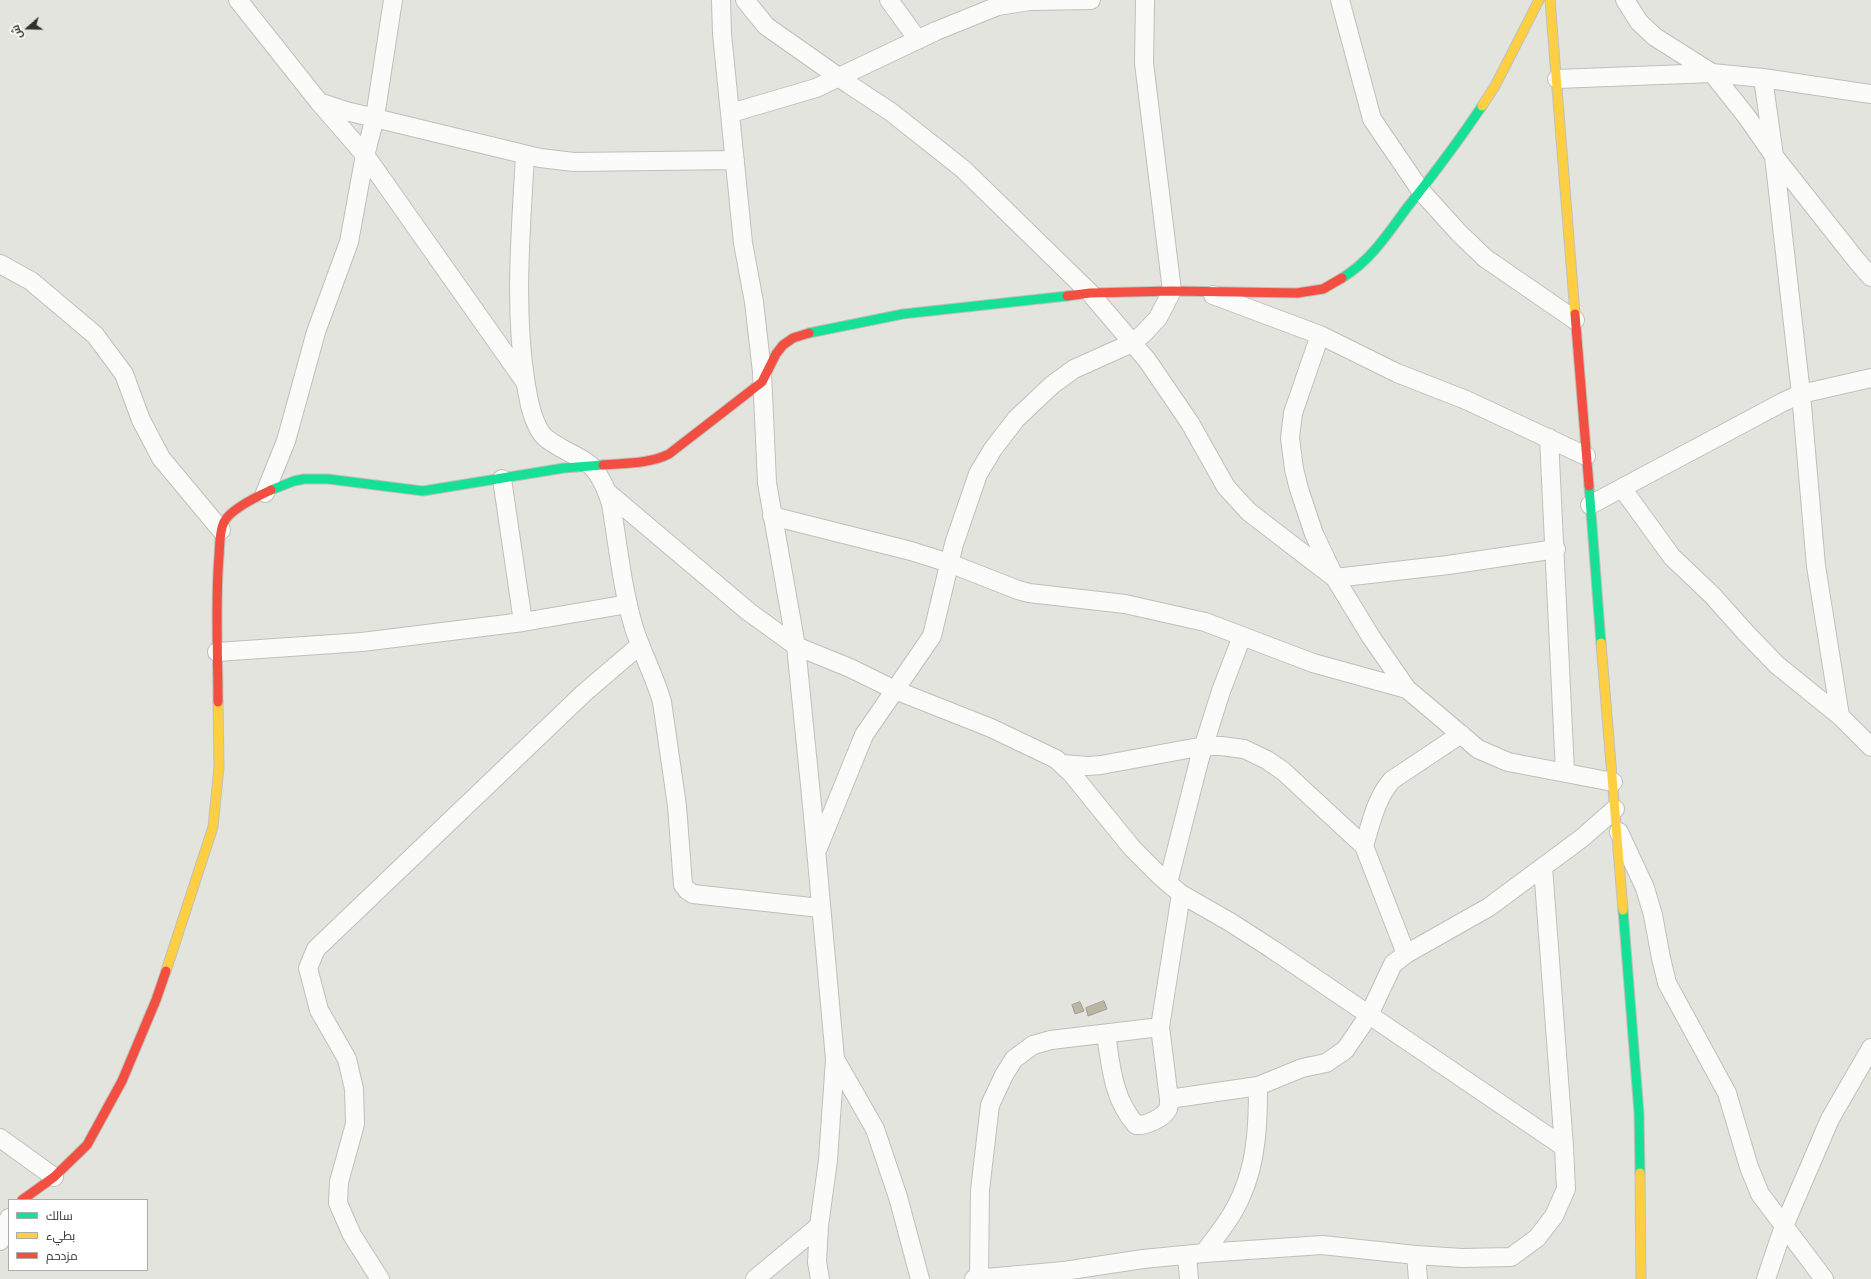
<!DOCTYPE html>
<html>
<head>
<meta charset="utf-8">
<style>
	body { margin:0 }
	#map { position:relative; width:1871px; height:1279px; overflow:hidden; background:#e3e4dd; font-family:Arial,Cairo,sans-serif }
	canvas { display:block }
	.legend { position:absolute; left:8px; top:1199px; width:140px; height:72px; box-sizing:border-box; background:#fff; border:1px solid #adadab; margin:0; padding:5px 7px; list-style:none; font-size:12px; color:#31312c }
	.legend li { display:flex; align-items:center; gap:8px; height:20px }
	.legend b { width:20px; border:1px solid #adadab }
	.north { position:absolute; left:8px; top:8px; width:40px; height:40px; -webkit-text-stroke:3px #fff; paint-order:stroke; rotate:250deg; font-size:11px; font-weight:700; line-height:16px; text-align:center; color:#31312c }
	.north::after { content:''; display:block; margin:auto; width:14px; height:18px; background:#31312c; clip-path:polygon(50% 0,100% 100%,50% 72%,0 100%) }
</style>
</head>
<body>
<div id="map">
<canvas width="1871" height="1279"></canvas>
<ul class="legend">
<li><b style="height:5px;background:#16e098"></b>سالك</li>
<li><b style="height:5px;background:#ffcf43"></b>بطيء</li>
<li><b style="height:5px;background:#f24e42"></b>مزدحم</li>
</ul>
<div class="north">ش</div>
</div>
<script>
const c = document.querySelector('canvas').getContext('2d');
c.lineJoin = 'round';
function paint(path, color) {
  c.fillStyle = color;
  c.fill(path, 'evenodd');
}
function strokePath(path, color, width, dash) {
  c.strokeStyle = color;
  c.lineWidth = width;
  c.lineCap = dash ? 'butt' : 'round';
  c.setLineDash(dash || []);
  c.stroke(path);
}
const building = new Path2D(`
	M1104,1001l3,8 -19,7 -2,-8z
	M1080,1002l4,9 -9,3 -3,-9z`);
const street = new Path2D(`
	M238,0l81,102 46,53 158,224
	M721,0l1,34 21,209 11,59 8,70 5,111 29,163 16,159 23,254 -7,101 -9,66 -2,36 3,17
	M745,0l21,26 84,59 41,27 72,57 127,124 57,67 43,63 36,64 23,25 86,66 113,-13 108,-16
	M889,0l29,40
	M1340,0l32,119 49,72 38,42 26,25 90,62
	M1625,0l14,22 16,15 57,36 35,44 27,39 83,105 14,16
	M1763,78l11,78 27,238 15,172 24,150 31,31
	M1557,79l155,-6 51,5 108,16
	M319,102l27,9 194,47 34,4 161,-2
	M731,113l85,-25 120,-57 62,-25 31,-5 62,-1
	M525,155c-4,74 -11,149 0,224 3,17 6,40 17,55 4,6 13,10 19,14 9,5 21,10 29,17 11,10 17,26 21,39 7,41 11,84 23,124 8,25 21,49 28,74l15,104 6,79 4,5 6,4 127,14
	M0,264l31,17 64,54 29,39 17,46 20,38 60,72
	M1213,295l107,40 77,38 69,27 120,56
	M1320,335l-27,78 -3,25 4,31 5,20 15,45 21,44 36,59 36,52 71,60 30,13 105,20
	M1549,438l16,334
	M502,479l21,143
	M1622,488l50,69 40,38 34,38 31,32 63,51
	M265,493l21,-52 30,-109 33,-90 15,-82 11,-43 18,-117
	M608,493l141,119 47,34 54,22 45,22 96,38 65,31 16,15 60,74 28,28 21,18 49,28 42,27 292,198
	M1590,505l193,-103 18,-8 70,-16
	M772,516l139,35 38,12 69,27 11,3 96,11 80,18 108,41 94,26
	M217,652l145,-10 161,-20 105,-18
	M1063,764l25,2 13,-1 103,-19h17l23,3 23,11 16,11 81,75 42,108
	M1619,832l26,56 8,27 8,43 6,25 60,110 22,74 11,27 64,85
	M1364,846c7,-23 12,-48 28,-66l69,-46
	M818,848l46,-113 68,-99 22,-92 24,-70 15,-25 23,-30 36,-34 22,-16 58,-26 11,-9 15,-16 14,-27 -28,-228 1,-63
	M1168,883l31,-122 22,-70 21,-55
	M1106,1034c5,33 7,65 30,91 9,1 28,-7 32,-16 1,-3 1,-7 1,-10l-9,-72 21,-133
	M835,1059l40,70 23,68 22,82
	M1169,1099l89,-13 44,-18 24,-5 19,-13 24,-35 24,-51 13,-10 83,-47 93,-69 33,-29
	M0,1138l54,39
	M0,1241l9,-23
	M1204,1253c14,-19 29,-37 38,-59 15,-34 16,-72 16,-108
	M1187,1255l2,24
	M1416,1255l2,24
	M979,1278l1,-88 10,-85 14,-30 10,-16 19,-14 18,-5 109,-13
	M380,1279l-28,-44 -14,-32 1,-21 16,-58 -1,-35 -7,-30 -28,-49 -11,-42 8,-19 268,-256 56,-48
	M755,1279l64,-53
	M974,1279l90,-8 79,-12 61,-6 118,-8 94,10 46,3 49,-1 26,-19 17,-22 12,-27 -2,-42 -21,-280
	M1766,1279l18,-53 46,-107 41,-71`);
const fast = new Path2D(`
	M1342,278c28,-17 45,-43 64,-69 27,-34 52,-67 76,-103
	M809,333l94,-19 164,-18
	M1589,486l12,157
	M271,490l23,-9 10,-2h24l95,12 141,-23 39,-3
	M1623,910l16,203 1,60`);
const slow = new Path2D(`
	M1550,0l25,314
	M1482,106l13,-20 44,-86
	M1601,643l22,267
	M166,971l47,-144 6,-60 -1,-65
	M1640,1173l1,106`);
const jam = new Path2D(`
	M1067,296l23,-3 82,-2 125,2 26,-4 19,-11
	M1575,314l14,172
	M603,465c22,-2 46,-1 66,-11l93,-72 14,-28 7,-9 10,-7 16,-5
	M218,702c0,-48 -3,-98 1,-146 1,-11 0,-24 5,-34 6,-12 34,-26 47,-32
	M22,1200l32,-23 33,-32 35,-64 34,-81 10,-29`);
paint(building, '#bcb6a0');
strokePath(building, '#9d9d98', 1);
strokePath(street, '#bfc0ba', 20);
strokePath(fast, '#bfc0ba', 11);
strokePath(slow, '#bfc0ba', 11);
strokePath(jam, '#bfc0ba', 11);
strokePath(street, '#fbfbfa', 18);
strokePath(fast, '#16e098', 9);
strokePath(slow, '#ffcf43', 9);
strokePath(jam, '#f24e42', 9);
</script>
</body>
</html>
